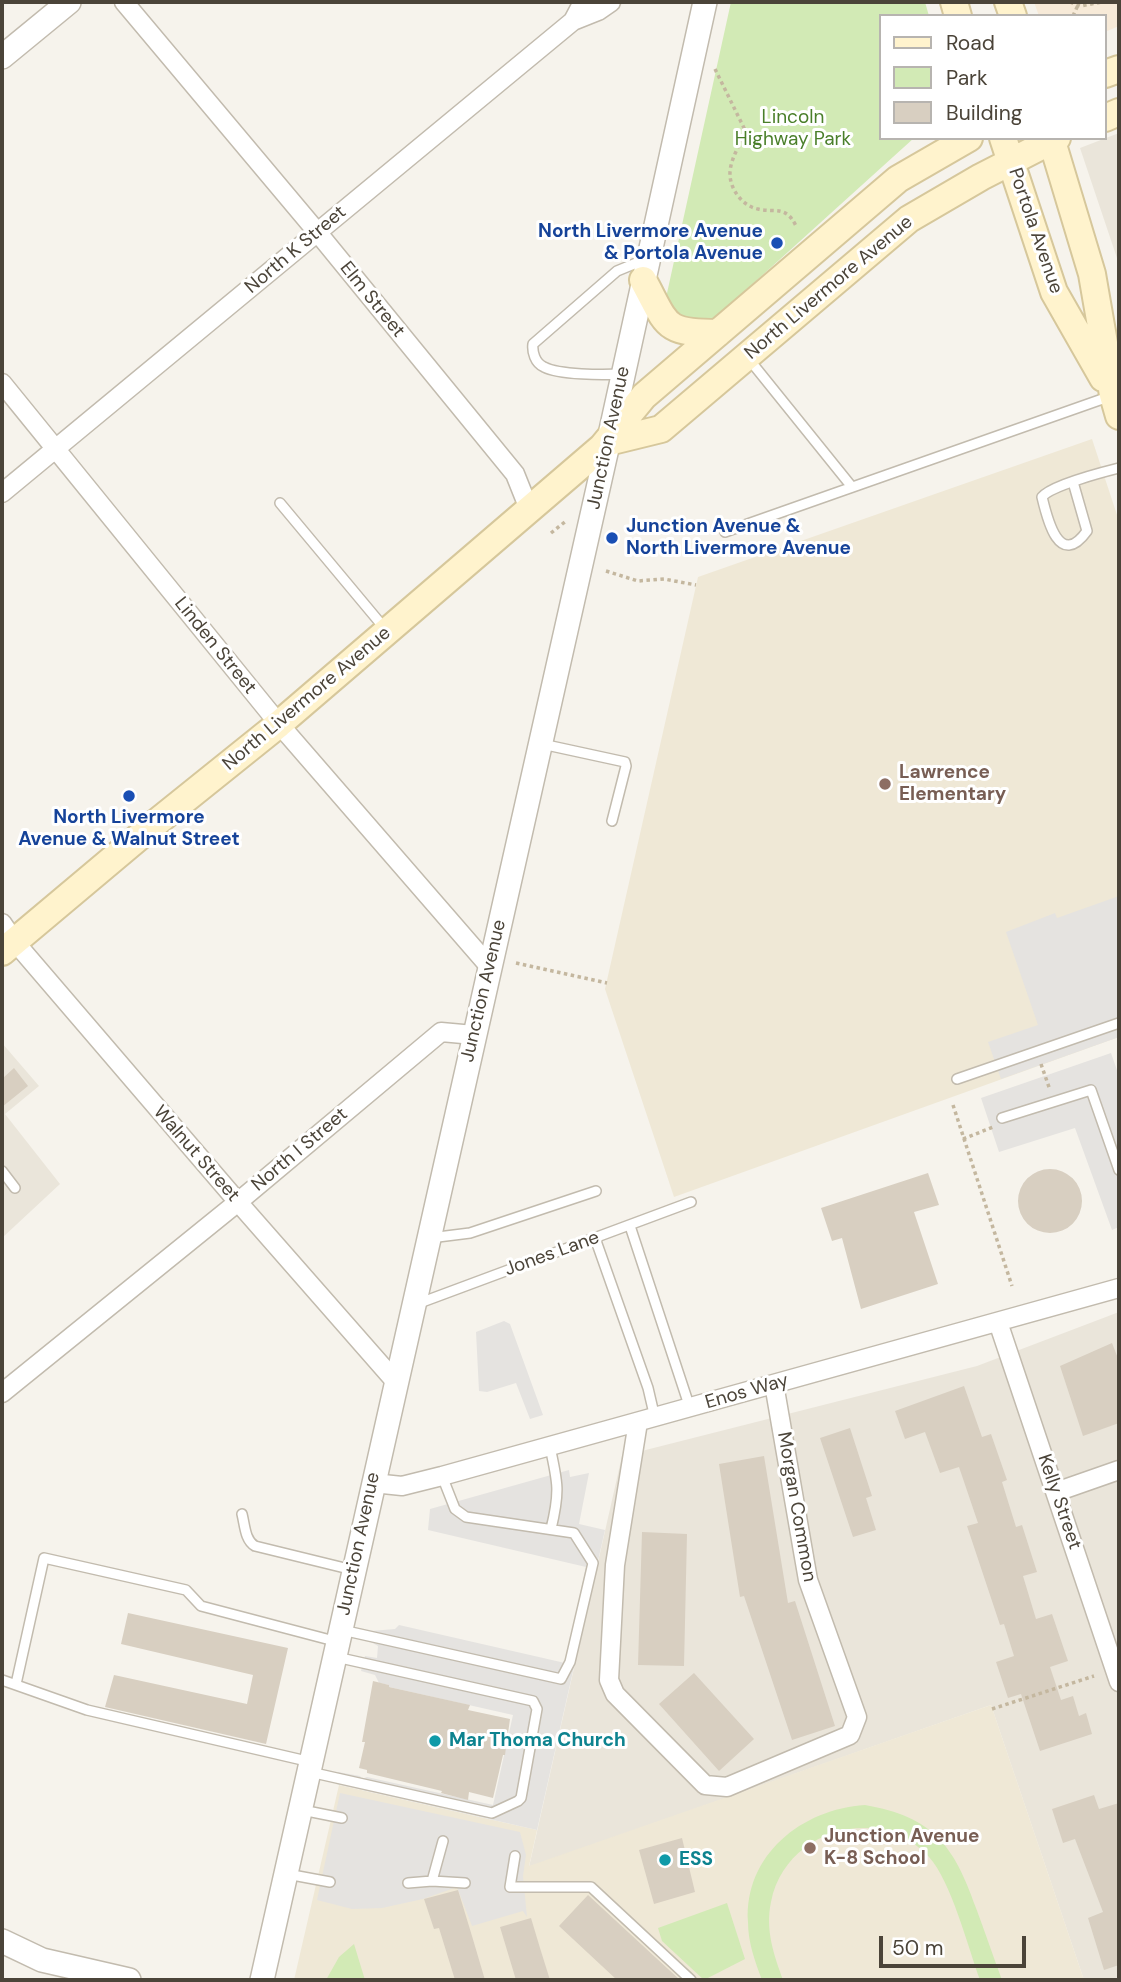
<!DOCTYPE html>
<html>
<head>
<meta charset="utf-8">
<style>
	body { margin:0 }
	#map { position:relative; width:1121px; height:1982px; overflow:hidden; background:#f6f3ec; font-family:"DM Sans",sans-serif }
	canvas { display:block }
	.frame { position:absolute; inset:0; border:4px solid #4b4439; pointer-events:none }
	.legend { position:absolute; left:879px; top:14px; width:228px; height:126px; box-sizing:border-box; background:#fff; border:2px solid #b7b4b0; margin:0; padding:9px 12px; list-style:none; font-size:21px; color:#4b4439 }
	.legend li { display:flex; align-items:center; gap:14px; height:35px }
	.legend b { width:35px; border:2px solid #b7b4b0 }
	.scale { position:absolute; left:879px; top:1936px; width:147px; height:32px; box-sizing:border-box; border:4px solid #4b4439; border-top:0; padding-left:9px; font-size:21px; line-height:24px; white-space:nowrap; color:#4b4439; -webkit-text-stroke:5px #fff; paint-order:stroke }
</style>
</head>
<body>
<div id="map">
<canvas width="1121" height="1982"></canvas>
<div class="frame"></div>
<ul class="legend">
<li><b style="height:9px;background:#fff3cd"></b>Road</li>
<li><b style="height:19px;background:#d2eab5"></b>Park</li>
<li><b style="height:19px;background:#d8cfc1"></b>Building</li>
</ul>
<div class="scale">50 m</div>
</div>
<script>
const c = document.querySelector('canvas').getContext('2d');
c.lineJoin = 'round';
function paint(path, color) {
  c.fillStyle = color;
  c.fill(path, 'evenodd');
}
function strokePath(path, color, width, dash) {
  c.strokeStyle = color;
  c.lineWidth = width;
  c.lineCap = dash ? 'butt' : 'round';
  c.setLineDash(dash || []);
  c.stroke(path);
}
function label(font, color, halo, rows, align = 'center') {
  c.font = font + ' "DM Sans",sans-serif';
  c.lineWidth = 6;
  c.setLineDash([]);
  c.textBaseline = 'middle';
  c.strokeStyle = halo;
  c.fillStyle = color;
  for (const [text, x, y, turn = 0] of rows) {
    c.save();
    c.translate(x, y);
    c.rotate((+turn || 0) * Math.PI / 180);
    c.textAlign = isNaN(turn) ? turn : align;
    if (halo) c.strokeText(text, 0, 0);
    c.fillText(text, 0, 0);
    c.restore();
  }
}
const residential = new Path2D(`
	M1119,133v131l-39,-116z
	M2,1043l37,43 -34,28 55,70 -58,54z
	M1119,1312v668h-35l-93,-275 -462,162 93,-411 355,-90z`);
const commercial = new Path2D(`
	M1034,2h85v24l-14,6v-16h-66z`);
const education = new Path2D(`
	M1092,439l27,82v516l-445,160 -69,-208 93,-412z
	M991,1705l93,275h-790l45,-195 198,45 -8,36z`);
const green = new Path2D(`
	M731,2h194l4,14h-48v122h33l-220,199 -34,-12z
	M865,1805c68,12 89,40 111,103 9,24 17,48 26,72h-22c-12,-33 -29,-99 -51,-123 -50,-55 -144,-27 -158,45 -6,28 3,53 12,78h-21c-7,-19 -14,-37 -14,-58 -4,-67 54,-113 117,-117z
	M727,1903l18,56 -41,21 -42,-39 -4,-13z
	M354,1944l11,36h-39l13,-23z`);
const parking = new Path2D(`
	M1119,896v141l-118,42 -13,-37 50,-17 -32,-93 49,-19 2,5z
	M1111,1053l8,23v151l-7,3 -37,-102 -76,24 -18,-54z
	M504,1321l6,3 33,91 -13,4 -14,-36 -29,9 -8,-1 -3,-59z
	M569,1470l1,7 19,-4 -10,51 26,6 -68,300 -201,-46 2,-12 22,4 2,3 5,-2 126,28 20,-90 -124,-28v-2l-10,-2 -4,-8 -14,-4 4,-15 12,2 1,-12 -9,-5 2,-10 24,-2 4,-4 166,38 21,-96 -158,-37 2,-21z
	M340,1793l180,39 6,23 -3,21 4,41 -4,-6 -51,15 -15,-39 -34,12 -41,9 -30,1 -35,-9z`);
const building = new Path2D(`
	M14,1068l14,18 -26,21v-28z
	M1018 1201a32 32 0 1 1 64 0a32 32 0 1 1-64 0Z
	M928,1173l11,32 -25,7 24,72 -77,25 -19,-71 -10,3 -11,-33z
	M1112,1343l7,18v62l-36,13 -23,-70z
	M964,1386l18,51 9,-3 16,46 -5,2 14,45 6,-2 15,47 -14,4 13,43 16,-5 16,47 -18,6 11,33 12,-4 6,20 7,-3 6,21 -52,17 -19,-57 -13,4 -12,-36 18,-6 -10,-32 -4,1 -33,-99 11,-3 -19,-56 -19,6 -15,-41 -20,7 -10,-28z
	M850,1428l22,68 -6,2 10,32 -23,7 -33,-99z
	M764,1456l24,147 7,-2 40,125 -43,14 -48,-144 -4,1 -21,-133z
	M642,1532l45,2 -3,132 -46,-1z
	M128,1613l160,35 -22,96 -161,-37 9,-32 133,29 6,-29 -132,-31z
	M694,1673l60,66 -35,32 -60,-67z
	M373,1681l16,4v2l81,18 -2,5 42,9 -5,36h-2l-10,43 -24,-6 -1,8 -27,-7 1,-2 -75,-18v-3l-8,-2 6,-26h-3z
	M1094,1795l5,14 20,-6v162l-15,5 -16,-52 15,-6 -28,-73 -12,4 -11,-34z
	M682,1838l13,54 -41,12 -15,-54z
	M458,1890l14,46 13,44h-30l-16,-52 -5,1 -10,-30z
	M588,1895l67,62 25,23h-63l-58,-54z
	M531,1918l9,30 10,32h-34l-16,-53z`);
const path = new Path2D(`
	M1070,2l10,4 22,-4
	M1073,16l5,-11
	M715,69l30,61c-4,14 -14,27 -15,42 -1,16 12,34 28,37 17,4 28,-4 38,17
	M551,533l15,-12
	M606,571l32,10 26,-2 32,6
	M516,963l91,20
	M1041,1064l9,26
	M953,1105l59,181
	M963,1139l30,-12
	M992,1709l102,-33`);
const service = new Path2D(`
	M748,358l104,129
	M621,374c-18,1 -62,1 -77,-7 -9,-4 -12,-15 -11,-23l84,-73 29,-12
	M1073,482l14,49c-28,39 -40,-13 -45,-34 8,-11 61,-25 77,-29
	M280,503l106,127
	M725,532l386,-136
	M542,744l83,18 1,4 -14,55
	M957,1079l162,-56
	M1002,1118l89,-28 28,80
	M2,1171l13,17
	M630,1226l60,182
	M430,1238l40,-5 126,-42
	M595,1238l53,150 7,30
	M417,1304l274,-102
	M550,1447c8,36 10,45 1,82
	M242,1514c3,12 3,26 13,32l98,24
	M342,1630l219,49 9,-17 23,-99 -19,-30 -108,-16 -11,-8 -13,-33
	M2,1680l85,30 224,52
	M16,1684l28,-126 142,32 15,16 137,36
	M310,1772l182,41 26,-12 3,-3 16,-89 -4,-8 -197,-44
	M302,1810l40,8
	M515,1856l-5,31h81l100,93
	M287,1874l43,8
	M432,1881l11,-40
	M408,1883l24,-2 33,2`);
const minor = new Path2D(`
	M124,2l194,231 197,241 14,35
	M573,21l25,-10 13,-9
	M2,383l277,341 210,242
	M2,493l571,-472 10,-19
	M2,923l13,19 223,260 157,179
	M998,1322l121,360
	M2,1393l236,-191 203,-170 33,3
	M638,1422l-23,143 -6,115 6,14 90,91 22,2 123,-52 7,-18 -49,-137 -34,-196
	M373,1483l29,3 40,-10 677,-188
	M1056,1492l63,-22`);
const tertiary = new Path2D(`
	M2,57l67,-55
	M2,1941l40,19 87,20
	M262,1980l344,-1527 99,-451`);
const secondary = new Path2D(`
	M954,2l4,14
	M1008,2l5,14
	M1105,74l14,-5
	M1105,118l14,-6
	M1003,138l51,154 49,86
	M1051,138l41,136 21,121 6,21
	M643,280c25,46 20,53 75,53
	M608,442l53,-13 248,-210 72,-42 76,-39
	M2,952l150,-126 127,-102 323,-277 42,-51 254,-217 71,-41`);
const markers = [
	[777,243,7,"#1a4fb4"],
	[612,538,7,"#1a4fb4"],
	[885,784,7,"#8d6e63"],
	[129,796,7,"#1a4fb4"],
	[435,1741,7,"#0f9aa8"],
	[810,1848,7,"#8d6e63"],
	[665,1860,7,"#0f9aa8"]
];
const parkNames = [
	["Lincoln",793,118],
	["Highway Park",793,140]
];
const streetNames = [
	["Portola Avenue",1035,231,71],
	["North K Street",296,250,-40],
	["North Livermore Avenue",829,288,-40],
	["Elm Street",372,300,51],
	["Junction Avenue",609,438,-78],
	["Linden Street",215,646,51],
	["North Livermore Avenue",307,699,-40],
	["Junction Avenue",484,991,-77],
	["North I Street",300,1150,-40],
	["Walnut Street",196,1154,49],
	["Jones Lane",552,1254,-20],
	["Enos Way",747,1392,-16],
	["Kelly Street",1059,1502,71],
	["Morgan Common",796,1507,80],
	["Junction Avenue",359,1544,-78]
];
const transitNames = [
	["North Livermore Avenue",763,232],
	["& Portola Avenue",763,254],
	["Junction Avenue &",626,527,"left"],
	["North Livermore Avenue",626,549,"left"],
	["North Livermore",129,818,"center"],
	["Avenue & Walnut Street",129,840,"center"]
];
const educationNames = [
	["Lawrence",899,773],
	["Elementary",899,795],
	["Junction Avenue",824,1837],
	["K-8 School",824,1859]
];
const cultureNames = [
	["Mar Thoma Church",449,1741],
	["ESS",679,1860]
];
paint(residential, '#eae5da');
paint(commercial, '#f7ead8');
paint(education, '#efe8d6');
paint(green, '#d2eab5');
paint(parking, '#e5e3e0');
paint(building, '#d8cfc1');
strokePath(service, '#c2bbae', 12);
strokePath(minor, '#c2bbae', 21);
strokePath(tertiary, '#c2bbae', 26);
strokePath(secondary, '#d6c79b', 30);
strokePath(path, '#c4b79f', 3.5, [3.5, 3.5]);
strokePath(service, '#fff', 9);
strokePath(minor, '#fff', 18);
strokePath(tertiary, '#fff', 23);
strokePath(secondary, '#fff3cd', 26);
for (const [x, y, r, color] of markers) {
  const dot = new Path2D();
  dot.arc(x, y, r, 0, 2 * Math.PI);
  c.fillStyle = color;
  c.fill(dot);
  strokePath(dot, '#fff', 2.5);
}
label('19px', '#4a7f2a', '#fff', parkNames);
label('19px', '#4b4439', '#fff', streetNames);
label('bold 19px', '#164399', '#fff', transitNames, 'right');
label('bold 19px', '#785e54', '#fff', educationNames, 'left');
label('bold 19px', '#0d838f', '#fff', cultureNames, 'left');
</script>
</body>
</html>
